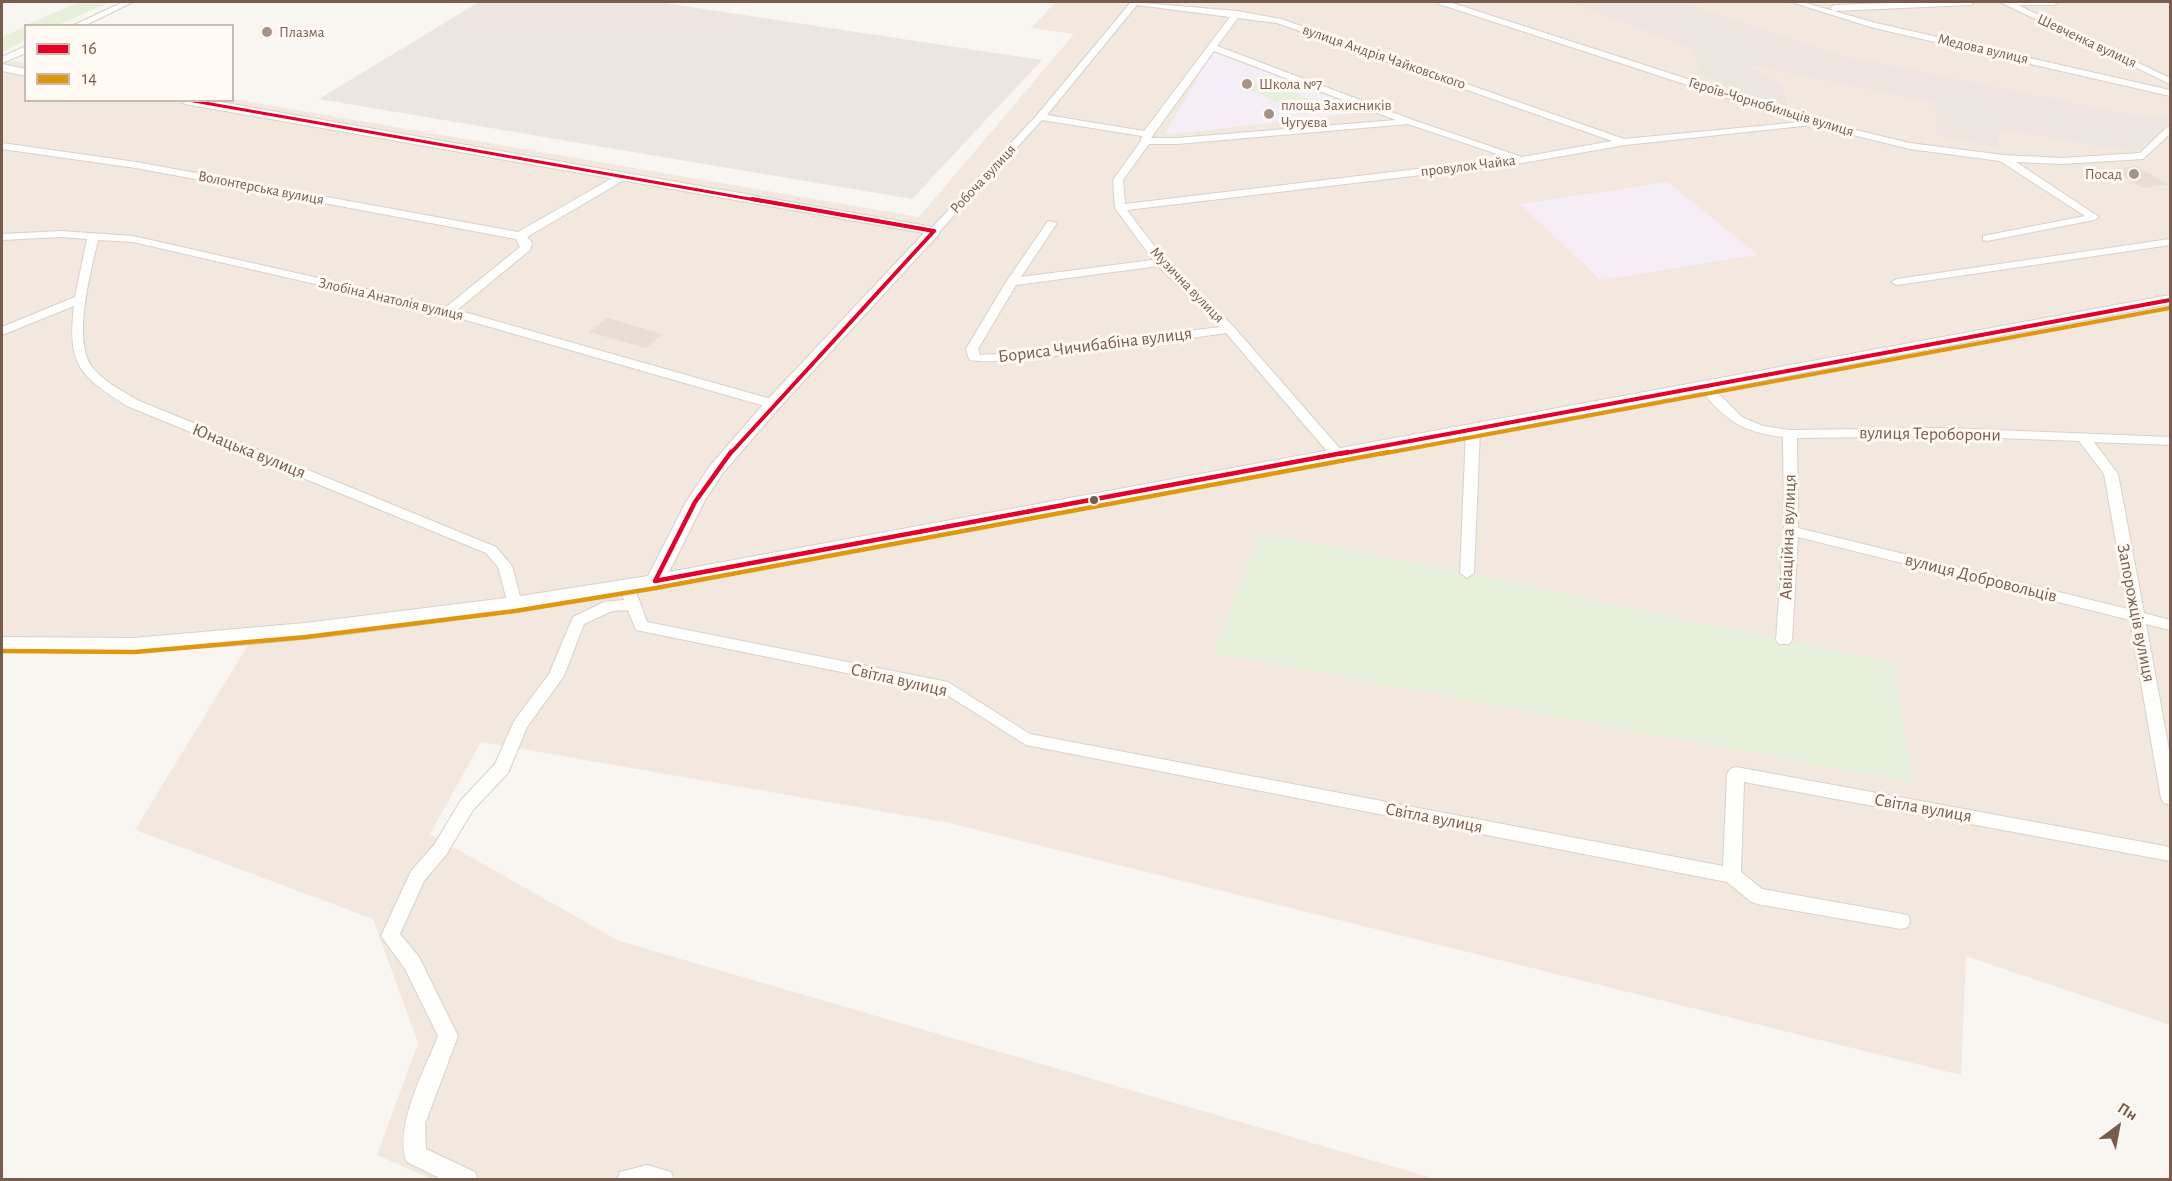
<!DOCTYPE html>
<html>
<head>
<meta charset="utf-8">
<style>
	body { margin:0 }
	#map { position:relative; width:2172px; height:1181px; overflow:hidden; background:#f9f5f0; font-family:"Alegreya Sans",sans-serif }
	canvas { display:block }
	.frame { position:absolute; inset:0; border:3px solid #7a5c4d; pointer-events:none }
	.legend { position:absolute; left:24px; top:24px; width:210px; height:78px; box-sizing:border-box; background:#fffaf3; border:2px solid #cabbb1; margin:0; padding:8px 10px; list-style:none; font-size:18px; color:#7a5c4d }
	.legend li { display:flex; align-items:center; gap:12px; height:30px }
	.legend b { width:30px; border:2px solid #cabbb1 }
	.north { position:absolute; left:2088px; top:1097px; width:60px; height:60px; -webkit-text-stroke:4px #fffaf3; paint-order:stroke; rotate:32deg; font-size:16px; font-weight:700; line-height:24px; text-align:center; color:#7a5c4d }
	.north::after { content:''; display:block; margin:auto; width:21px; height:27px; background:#7a5c4d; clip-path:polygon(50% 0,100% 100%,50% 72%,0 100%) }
</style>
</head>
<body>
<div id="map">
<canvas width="2172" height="1181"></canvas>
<div class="frame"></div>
<ul class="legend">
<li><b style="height:8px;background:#e4002b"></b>16</li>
<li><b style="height:8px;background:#de970f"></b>14</li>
</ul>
<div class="north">Пн</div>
</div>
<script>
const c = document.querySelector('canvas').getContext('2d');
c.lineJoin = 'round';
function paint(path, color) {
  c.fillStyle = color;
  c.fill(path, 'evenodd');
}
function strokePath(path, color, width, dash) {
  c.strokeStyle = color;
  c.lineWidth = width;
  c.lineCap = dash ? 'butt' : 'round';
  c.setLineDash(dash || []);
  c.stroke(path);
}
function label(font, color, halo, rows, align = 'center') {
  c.font = font + ' "Alegreya Sans",sans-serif';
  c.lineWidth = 6;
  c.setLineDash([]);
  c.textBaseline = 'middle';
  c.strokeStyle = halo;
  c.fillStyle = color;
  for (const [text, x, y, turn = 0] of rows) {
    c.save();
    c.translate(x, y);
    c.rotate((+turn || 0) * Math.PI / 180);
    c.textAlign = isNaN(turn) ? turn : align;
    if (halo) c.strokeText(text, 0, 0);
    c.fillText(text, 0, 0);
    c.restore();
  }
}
const residential = new Path2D(`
	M1056,2h1114v1023l-204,-69 -5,119 -1011,-252 -469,-81 -51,92 189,107 817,238 -1002,1 -57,-25 41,-112 -45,-124 -238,-89 113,-185 -246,5v-591l23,4 1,37 207,-1 686,118 155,-183 -43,-6z`);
const industrial = new Path2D(`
	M479,2h178l385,58 -130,139 -593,-100z
	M1571,2h110l159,53 297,61 12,2 13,-3 8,3v11l-36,23 -134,-23 -3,18 -60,-11 -2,-33 -190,-39 37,20 6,23 -61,-19 -27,-15 -8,-24z`);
const education = new Path2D(`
	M1213,52l21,4 131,56 -201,23z
	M1668,182l90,73 -158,25 -80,-76z`);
const green = new Path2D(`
	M79,2h31l-52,23h-32z
	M26,26l-1,14 -23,12v-15z
	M1267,80l58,26 -21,9 -58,-27z
	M1261,533l206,40 426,90 21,120 -701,-130z`);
const building = new Path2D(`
	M2136,166l31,18 -24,4 -31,-18z
	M607,318l56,16 -17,14 -57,-16z`);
const minor = new Path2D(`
	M123,2h10l-49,24h-12z
	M1131,2l106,9 44,8 343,120 177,-17 -362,-118 -1,-2h11l369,119 92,22 93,12 59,3 78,-5 27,-26 3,-1v8l-27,25 -81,5 -46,-2 83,55 -5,3 -107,21 -4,-1v-4l102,-20 -85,-55 -90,-12 -98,-24 -187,20 -103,18 -395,47 38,50 68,66 109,125 2,3 -7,4 -5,-1 -106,-124c-32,4 -245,37 -257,26l-3,-10 40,-67 42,-61 9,2 -36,54 132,-17 -38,-52 -2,-28 28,-39 1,-5 -100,-16 -104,113 -9,-2 108,-116zM1137,5l93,12 -86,114 -97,-16zM1238,18l39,5 335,118 -90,16 -109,-37 -196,-74zM1214,51l182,69 -219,18h-26zM1408,124l101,34 -384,46 -2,-24 26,-36h28zM1158,266l62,61 -207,26 -33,2 -2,-6 38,-64z
	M1791,2h11l74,21 294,67v6l-296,-68z
	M1925,2h50l-4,3 -137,6 -4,-3 4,-3z
	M2000,2h58l-4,3h-36l152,73v6z
	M26,46v7l-24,10v-6z
	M2,143l134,19 382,70 98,-56h8v4l-97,57 5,5 -2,8 -73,60 321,91 1,3 -1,3h-10l-323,-93 -312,-72 -35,-2c-7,31 -26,99 -6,127 11,14 30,24 45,33l359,147 16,19 10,38 -3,4h-10l-11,-41 -12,-14 -359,-147c-47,-30 -60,-41 -53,-100l-72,29v-8l73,-30 12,-58 -26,-2 -59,3v-6l59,-3 72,5 313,71 74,-60 -4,-8 -380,-71 -134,-19z
	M2170,239v6l-273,40 -6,-3 6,-3z
	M1705,383l4,1 33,33 21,9 27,4 157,-2 223,9v8l-76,-3 24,32 26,139 26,7v10l-24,-6 24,131v50l-6,-2 -3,-5 -31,-178 -332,-83 -6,103 -3,4h-10l-3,-4 8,-109 -1,-94c-41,-5 -59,-17 -84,-50zM1947,436l132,5 25,33 24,135 -330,-81 -1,-90z
	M1473,427l7,4 -6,142 -7,5 -7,-5 6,-142z
	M627,581l7,5 13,36 301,60 82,52 693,132 4,-92 3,-5 6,-2 434,80v14l-426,-79 -3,90 21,17 146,26 2,6 -2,6 -7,2 -144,-25 -7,-3 -23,-19 -701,-137 -82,-52 -303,-62 -5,-1 -8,-20 -16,1 -28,13 -20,52 -37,51 -19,46 -35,37 -27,45 -22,26 -24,53 19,23 39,79 -33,88 1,25 49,23 3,8h-35l-36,-18c-14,-34 18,-93 31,-126l-33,-67 -24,-33 30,-65 23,-26 27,-45 34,-36 19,-43 35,-47 24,-57 31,-15 20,-2 -4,-14z
	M647,1165l24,7 3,8h-57l3,-8z`);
const tertiary = new Path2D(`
	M2,64l24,5v7l-24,-5z
	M179,100h30l730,128v6l-160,174 -57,66 -18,28 -35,70 1501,-277v9l-1515,284c-215,35 -435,72 -653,63v-14l132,1 171,-15 209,-26 134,-21 38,-74 23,-35 58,-67 157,-167 -739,-129z`);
const bus1Far2 = new Path2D(`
	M188,100l573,101`);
const bus1Far1 = new Path2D(`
	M752,199l182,32
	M730,454l204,-223
	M1340,454l830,-154`);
const bus1 = new Path2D(`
	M655,581l693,-129
	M655,581l40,-79 36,-50`);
const bus2Far1 = new Path2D(`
	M1381,454l789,-146`);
const bus2 = new Path2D(`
	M2,651l133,1 171,-15 209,-26 141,-23 733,-136`);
const markers = [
	[267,32,6,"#a69286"],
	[1247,84,6,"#a69286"],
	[1269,114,6,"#a69286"],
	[2134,174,6,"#a69286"],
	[1094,500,5,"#7a5c4d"]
];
const farPoinames = [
	["Плазма",279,32],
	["Школа №7",1259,84],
	["площа Захисників",1281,105],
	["Чугуєва",1281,122],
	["Посад",2122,174,"right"]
];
const farStreetnames = [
	["Шевченка вулиця",2087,41,25],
	["Медова вулиця",1983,49,13],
	["вулиця Андрія Чайковського",1384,57,19],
	["Героїв-Чорнобильців вулиця",1771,107,17],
	["провулок Чайка",1468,166,-7],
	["Робоча вулиця",983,179,-47],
	["Волонтерська вулиця",261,188,11],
	["Музична вулиця",1187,285,46],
	["Злобіна Анатолія вулиця",391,299,13]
];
const streetNames = [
	["Бориса Чичибабіна вулиця",1095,345,-7],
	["вулиця Тероборони",1930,434,1],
	["Юнацька вулиця",249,451,22],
	["Авіаційна вулиця",1788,537,-88],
	["вулиця Добровольців",1981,578,14],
	["Запорожців вулиця",2136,613,79],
	["Світла вулиця",899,680,13],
	["Світла вулиця",1923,808,10],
	["Світла вулиця",1434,818,11]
];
paint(residential, '#f2e8de');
paint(industrial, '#ede5e0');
paint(education, '#f6eef6');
paint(green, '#e7f0db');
paint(building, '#e6ded7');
strokePath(minor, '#d7d1cb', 2);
strokePath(tertiary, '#d7d1cb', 2);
paint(minor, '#fefefd');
paint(tertiary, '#fefefd');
strokePath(bus1Far2, '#e4002b', 3);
strokePath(bus1Far1, '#e4002b', 4);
strokePath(bus1, '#e4002b', 4.5);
strokePath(bus2Far1, '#de970f', 4);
strokePath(bus2, '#de970f', 4.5);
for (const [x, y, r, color] of markers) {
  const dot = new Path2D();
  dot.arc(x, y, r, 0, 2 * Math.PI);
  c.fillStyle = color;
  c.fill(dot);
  strokePath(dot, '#fffaf3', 2);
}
label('15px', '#7a5c4d', '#fffaf3', farPoinames, 'left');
label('15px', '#7a5c4d', '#fffaf3', farStreetnames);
label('18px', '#7a5c4d', '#fffaf3', streetNames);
</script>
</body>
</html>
